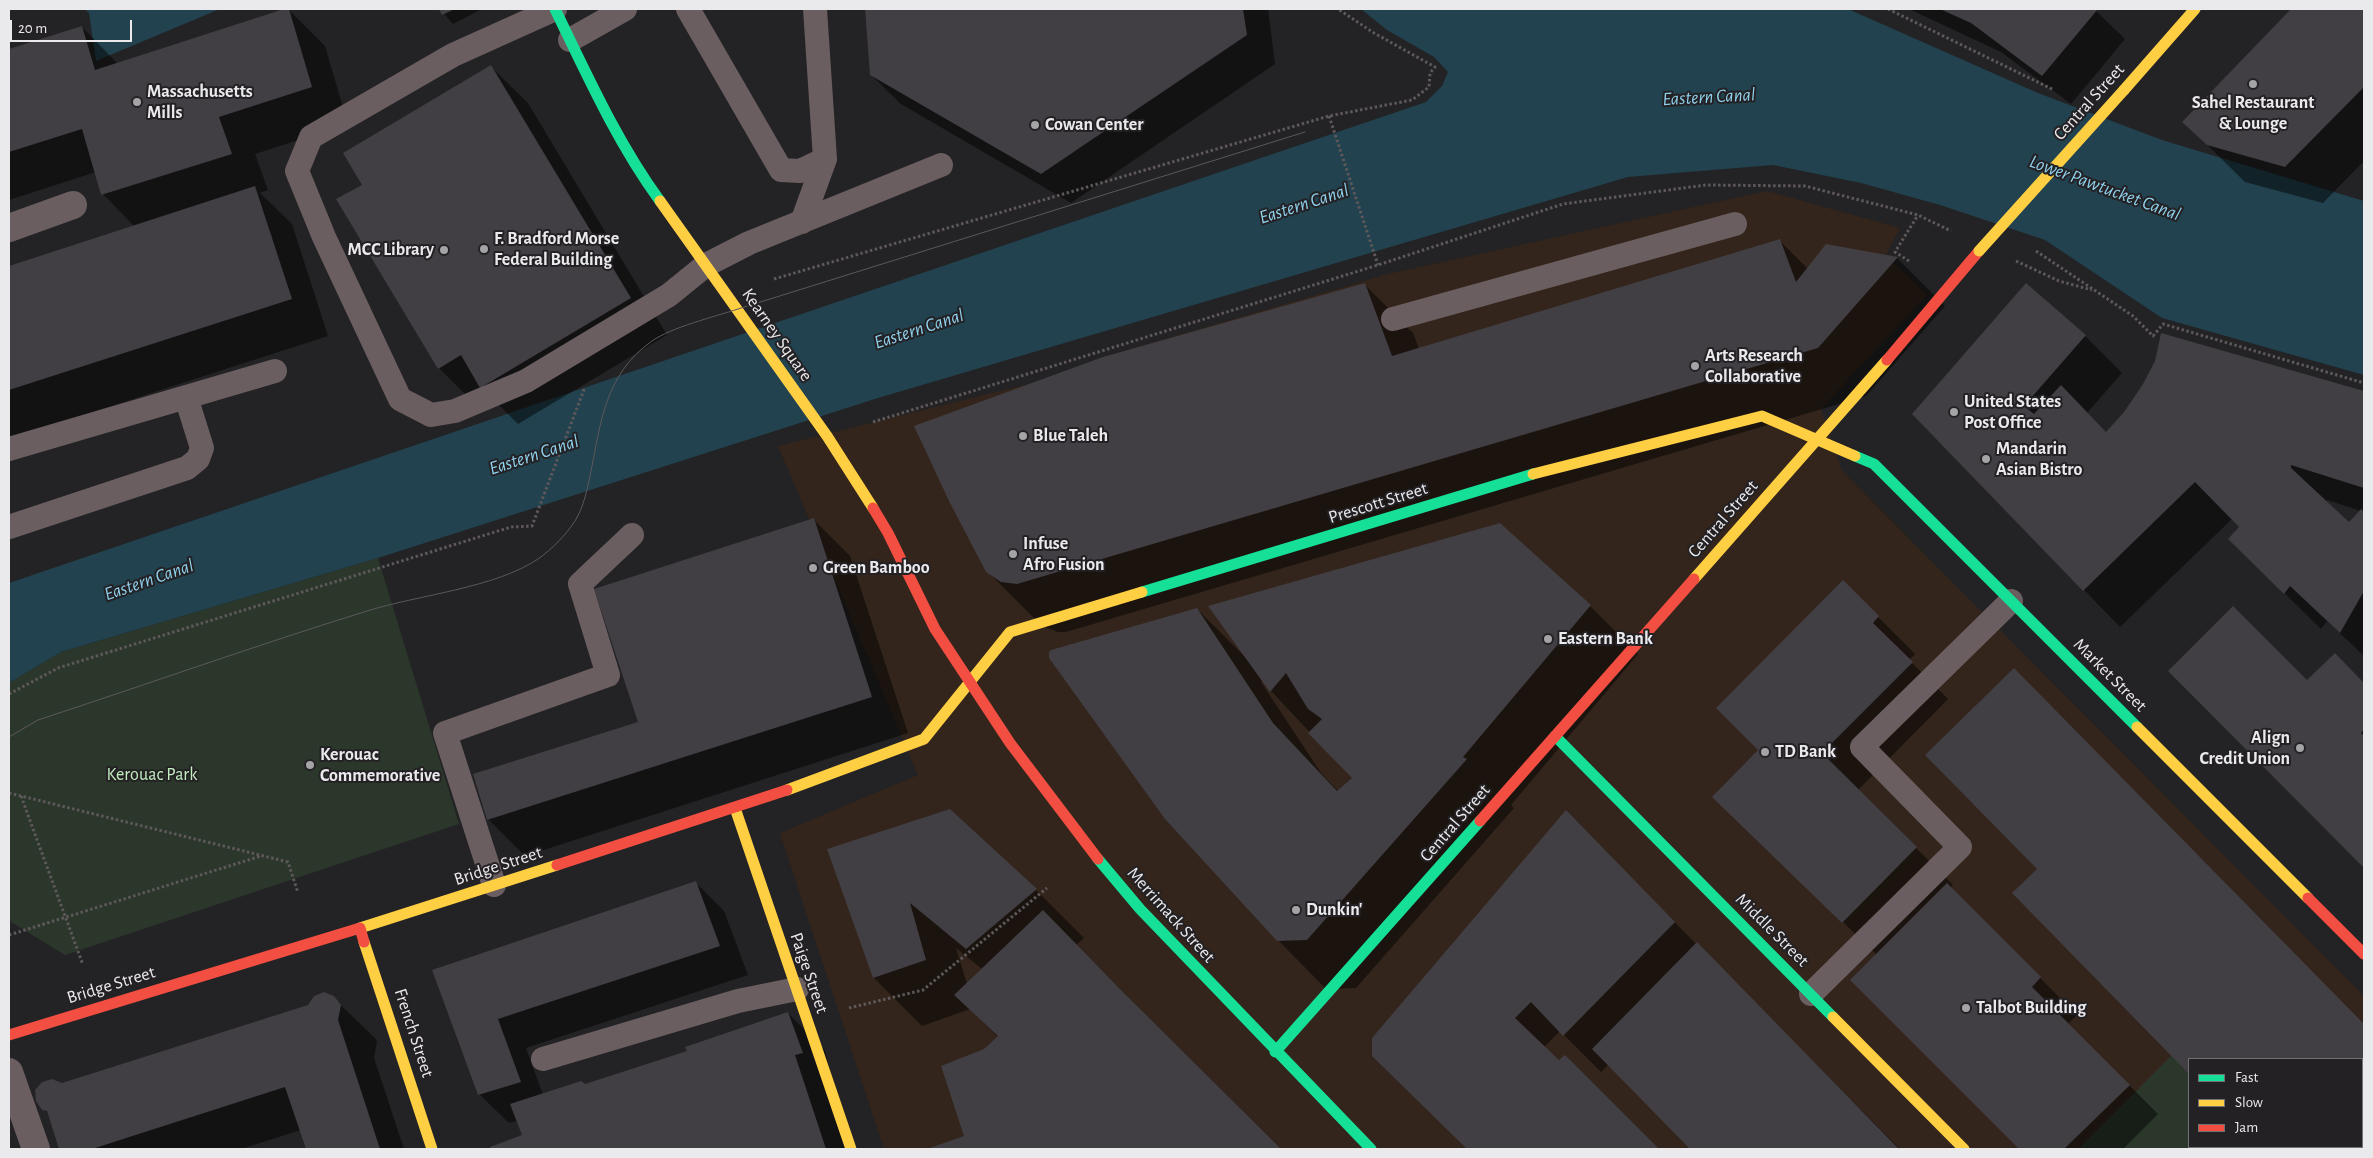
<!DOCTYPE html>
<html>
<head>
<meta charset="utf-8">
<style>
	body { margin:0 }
	#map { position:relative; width:2373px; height:1158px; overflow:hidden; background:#232224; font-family:"Alegreya Sans",sans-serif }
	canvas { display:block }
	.frame { position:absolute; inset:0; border:10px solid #eae9eb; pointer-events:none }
	.legend { position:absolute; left:2188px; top:1058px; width:175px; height:90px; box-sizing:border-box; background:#242125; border:1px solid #737174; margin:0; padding:6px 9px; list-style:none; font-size:15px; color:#eae9eb }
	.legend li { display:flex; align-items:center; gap:10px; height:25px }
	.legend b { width:25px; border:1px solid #737174 }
	.scale { position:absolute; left:10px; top:20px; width:122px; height:22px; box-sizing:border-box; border:2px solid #eae9eb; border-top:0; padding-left:6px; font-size:15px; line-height:18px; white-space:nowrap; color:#eae9eb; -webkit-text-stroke:4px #242125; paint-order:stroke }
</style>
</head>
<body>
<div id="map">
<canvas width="2373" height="1158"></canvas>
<div class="frame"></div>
<ul class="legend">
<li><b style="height:6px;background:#16e098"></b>Fast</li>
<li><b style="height:6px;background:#ffcf43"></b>Slow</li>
<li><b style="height:6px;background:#f24e42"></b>Jam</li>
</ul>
<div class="scale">20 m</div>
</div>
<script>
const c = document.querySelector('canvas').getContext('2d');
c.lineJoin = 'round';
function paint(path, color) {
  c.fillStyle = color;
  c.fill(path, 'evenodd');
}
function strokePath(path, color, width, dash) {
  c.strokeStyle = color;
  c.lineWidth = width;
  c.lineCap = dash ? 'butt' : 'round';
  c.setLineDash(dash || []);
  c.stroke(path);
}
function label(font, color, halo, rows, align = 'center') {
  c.font = font + ' "Alegreya Sans",sans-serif';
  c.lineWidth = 4;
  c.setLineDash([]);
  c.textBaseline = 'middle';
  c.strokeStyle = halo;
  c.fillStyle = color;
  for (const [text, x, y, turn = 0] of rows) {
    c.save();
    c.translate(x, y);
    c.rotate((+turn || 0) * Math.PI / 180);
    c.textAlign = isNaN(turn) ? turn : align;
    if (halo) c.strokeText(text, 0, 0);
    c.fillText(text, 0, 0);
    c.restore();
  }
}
const commercial = new Path2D(`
	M1767,191l133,37 -14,27 41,40 -106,114 21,62 522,525v153h-1480l-104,-316 138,-58 -140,-329 319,-79 6,-10 285,-83zM2189,1059h173v88h-173z`);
const green = new Path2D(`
	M378,558l81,266 -394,131 -54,-33 -2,-7v-232l52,-31z
	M2174,1053l15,15v79h58l-3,2h-166z`);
const water = new Path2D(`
	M84,9h136l-124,52 -7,-48z
	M1361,9h487l190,84 124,47 202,61v174l-202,-57 -117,-78 -105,-35 -79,-22 -88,-18 -145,12 -750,221 -500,160 -317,94 -52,31v-100l1417,-481 16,-16 6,-14 -14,-15 -47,-27z`);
const shadow = new Path2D(`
	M288,9l37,37 23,78 -93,30 13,36 -8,3 32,31 36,112 -319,103v-172l125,-41 -31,-32 -7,-22 -87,28v-149l73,-24 36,37z
	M440,9h42l-29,15z
	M867,9h401l7,55 -204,139 -170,-99 -30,-29z
	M1909,9h185l31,30 -54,65 -70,-52z
	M2292,9h72v152l-41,42 -78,-21 -61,-60z
	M491,67l37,36 139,232 -149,89 -28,-28 -14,9 -37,-37 -76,-183z
	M1779,240l29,29 18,-24 71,13 48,48 -79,90 -800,236h-8l-16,-6 -55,-55 378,-286 48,48 6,16z
	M2026,285l59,51 37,37 -35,40 20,20 18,-20 19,-29 12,-23 6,-26 202,57v120h-1l1,1v143l-37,-35 -6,8 -54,-53 -27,-49 -8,-8 -112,108 -206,-213zM2327,500l34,11 -12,13 -22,-21z
	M813,519l37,37 58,177 -383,123 -36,-36 -15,-45 165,-52z
	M1843,582l72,72 -6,6 39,39 -90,91 95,95 -3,3 127,127 -9,9 90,90 -35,35h-102l-169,-169 25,-25 -126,-122 9,-83z
	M1590,606l48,48 -127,151 3,3 -158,180 -30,1 -48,-49 -81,-331 47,47zM1263,680l8,11 82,87 -14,14 -18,-19 -60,-91z
	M2335,655l29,30v181l-195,-195 138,11z
	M2050,707l314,318v124h-81l-3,-2h82v-88h-173v13l-175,-179 25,-24z
	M950,811l86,79 48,48 -8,7 204,204h-350l37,-12 18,-87 13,-13 -28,-28 -48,17 -48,-48 -46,-128zM956,948l26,21 -15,15z
	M1566,812l130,132 204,205h-209l-82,-85 -8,8 -41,-41 -16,16 15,15 6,-6 92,93h-189l-95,-93v-18z
	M695,882l29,29 24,64 -222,73 17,47 42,-10 104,-33 99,-39 37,37 25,99h-358v-2l31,-11 -5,-15 -9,2 -30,-29 -45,-124z
	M329,994l46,44 2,4 -3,16 30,91h-96l-7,-19 -60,19h-181l-10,-34 -10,-10 22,-21 247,-78z`);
const building = new Path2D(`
	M284,9h5l23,78 -93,30 13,37 -131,41 -19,-66 -73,23v-103l73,-23 13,44z
	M439,9h16l-13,6z
	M865,9h378l4,26 -206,139 -171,-99z
	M1940,9h158l-56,67 -71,-53z
	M2291,9h73v78l-79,80 -78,-22 -25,-23z
	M491,65l140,233 -151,90 -19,-33 -23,14 -102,-170 26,-14 -19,-32z
	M255,186l37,113 -283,91v-124z
	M1780,239l16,43 30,-38 72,13 -80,91 -801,236 -16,-2 -15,-10 -36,-69 -36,-77 189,-69 262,-74 27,73z
	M2026,283l60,52 -62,71 10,8 27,-29 45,47 18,-20 19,-28 12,-23 6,-28 203,58v97l-73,-23v3l58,54 12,-13 3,3v79l-24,42 -50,-47 -6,8 -56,-55 11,-12 -44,-45 -112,109 -171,-177z
	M814,518l58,179 -385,123 -14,-46 165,-52 -44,-133z
	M1500,523l91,82 -128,152 4,2 -160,181 -30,1 -112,-122 -116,-161v-6l2,-2 146,-42 76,115 64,68 15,-13 -44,-45 14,-14 -14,-10 -22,-36 -16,19 -62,-86z
	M1843,580l36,36 -6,7 40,39 -91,91 95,94 -75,76 -130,-126 46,-47 -42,-42z
	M2233,606l74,74 28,-27 29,30v46l-3,4 3,3v132l-196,-197z
	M2014,668l350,356v125h-83l-2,-2h83v-88h-173v15l-177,-181 25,-24 -112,-114z
	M950,809l87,80 -71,60 -56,-46 16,57 -53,18 -46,-129z
	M1566,810l109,112 -112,114 -32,-34 -16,16 44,42 6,-5 94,94h-192l-95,-93v-18z
	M696,881l24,65 -222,73 23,63 -43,13 -46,-125z
	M1947,883l94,94 -9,10 98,98 -66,64h-45l-169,-169z
	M1043,910l76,78 162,161h-354l37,-13 -23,-70 43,-17 14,-13 -44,-41z
	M1697,942l198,203 4,4h-209l-98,-100z
	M324,992l10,4 7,9 -3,15 42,129h-74l-21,-62 -193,62h-33l-12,-38 -5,-1 -6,-9 -1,-11 7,-8 10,-3 10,4 246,-78 6,-9z
	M788,1012l15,41 -8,2 31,94h-335l-1,-2 32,-12 -12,-31 71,-23 4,3 102,-33 -2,-4z`);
const path = new Path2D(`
	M1888,9l166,81
	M1329,116l49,149
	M2036,251l97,65 20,20 10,-12 201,59
	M1909,261l-14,-9 23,-37
	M2016,261l43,20 33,9
	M774,279l555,-163 83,-16 17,-13 1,-14 5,-6 -61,-34 -36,-24
	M873,422l505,-157 185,-61 143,-19 99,1 113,29 33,16
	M9,694l49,-26 453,-141 21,-1 53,-139
	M9,793l279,69 10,31
	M21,796l62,169
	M9,935l252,-79
	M849,1008l74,-18 124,-102`);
const lane = new Path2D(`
	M555,9l-102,46 -142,82 -14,34 27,66 76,162 31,16 24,-4 71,-30 143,-86 37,-30 43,-22 192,-78
	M688,9l93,161 19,1 25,-12
	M570,40l55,-31
	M802,222l23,-63 -10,-150
	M1393,319l342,-95
	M9,449l266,-78
	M9,527l178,-59 11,-9 4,-11 -16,-51
	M494,885l-49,-152 163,-58 -28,-91 52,-49
	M1811,994l149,-147 -98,-100 149,-146
	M543,1059l195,-58 59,-12`);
const street = new Path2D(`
	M9,228l64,-23
	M9,1072l27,77`);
const fast = new Path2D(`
	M555,9c32,66 62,133 105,192
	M1855,456l19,8 263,263
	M1142,592l391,-118
	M1555,736l278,281
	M1098,859l42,50 231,240
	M1275,1052l205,-231`);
const slow = new Path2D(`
	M2124,90l71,-81
	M660,201l167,235 46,72
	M1533,474l229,-58 93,40
	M1694,579l193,-219
	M2137,727l171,171
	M787,790l137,-51 86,-107 132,-40
	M735,808l116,341
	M360,928l197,-63
	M364,942l68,207
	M1833,1017l131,132`);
const jam = new Path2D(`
	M1887,360l92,-109
	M873,508l15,25 47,96 75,114 88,116
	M1480,821l214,-242
	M557,865l230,-75
	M2308,898l56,56
	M9,1035l351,-107 4,14`);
const tram = new Path2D(`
	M9,737l29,-17c110,-36 219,-75 329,-109 51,-16 128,-23 171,-52 14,-10 27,-23 37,-38 8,-13 12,-30 15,-45 11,-53 14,-101 62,-135 20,-14 62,-24 86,-32l567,-177
	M9,1147l1,2`);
const slowBridge = new Path2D(`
	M1979,251l145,-161`);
const markers = [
	[2253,84,5,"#a4a3a5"],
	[137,102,5,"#a4a3a5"],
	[1035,125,5,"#a4a3a5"],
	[484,249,5,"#a4a3a5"],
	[444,250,5,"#a4a3a5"],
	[1695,366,5,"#a4a3a5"],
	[1954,412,5,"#a4a3a5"],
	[1023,436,5,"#a4a3a5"],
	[1986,459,5,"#a4a3a5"],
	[1013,554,5,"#a4a3a5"],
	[813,568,5,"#a4a3a5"],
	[1548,639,5,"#a4a3a5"],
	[2300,748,5,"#a4a3a5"],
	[1765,752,5,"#a4a3a5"],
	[310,765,5,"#a4a3a5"],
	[1296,910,5,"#a4a3a5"],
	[1966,1008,5,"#a4a3a5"]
];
const poiNames = [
	["Massachusetts",147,92],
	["Mills",147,113],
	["Sahel Restaurant",2253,103,"center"],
	["& Lounge",2253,124,"center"],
	["Cowan Center",1045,125],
	["F. Bradford Morse",494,239],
	["Federal Building",494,260],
	["MCC Library",434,250,"right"],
	["Arts Research",1705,356],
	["Collaborative",1705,377],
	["United States",1964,402],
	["Post Office",1964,423],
	["Blue Taleh",1033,436],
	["Mandarin",1996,449],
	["Asian Bistro",1996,470],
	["Infuse",1023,544],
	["Afro Fusion",1023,565],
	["Green Bamboo",823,568],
	["Eastern Bank",1558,639],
	["Align",2290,738,"right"],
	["Credit Union",2290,759,"right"],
	["TD Bank",1775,752],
	["Kerouac",320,755],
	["Commemorative",320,776],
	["Dunkin'",1306,910],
	["Talbot Building",1976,1008]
];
const streetNames = [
	["Central Street",2089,102,-48],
	["Kearney Square",777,335,55],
	["Prescott Street",1378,503,-17],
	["Central Street",1723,519,-49],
	["Market Street",2110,675,45],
	["Central Street",1455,823,-49],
	["Bridge Street",498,866,-18],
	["Merrimack Street",1171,915,48],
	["Middle Street",1772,930,45],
	["Paige Street",809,973,71],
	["Bridge Street",111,985,-17],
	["French Street",414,1033,72]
];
const parkNames = [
	["Kerouac Park",152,775]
];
const waterNames = [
	["Eastern Canal",1709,97,-3],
	["Lower Pawtucket Canal",2105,188,20],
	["Eastern Canal",1304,204,-18],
	["Eastern Canal",919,329,-18],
	["Eastern Canal",534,455,-18],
	["Eastern Canal",149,580,-19]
];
paint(commercial, '#33251b');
paint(green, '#2b372b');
paint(water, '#21424e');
paint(shadow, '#0007');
paint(building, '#413e44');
strokePath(path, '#5e585a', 3, [2.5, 2.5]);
strokePath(lane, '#6a5e60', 24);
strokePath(street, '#6a5e60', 28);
strokePath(fast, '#16e098', 11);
strokePath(slow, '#ffcf43', 11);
strokePath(jam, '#f24e42', 11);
strokePath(tram, '#5d585a', 1);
strokePath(slowBridge, '#ffcf43', 11);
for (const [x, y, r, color] of markers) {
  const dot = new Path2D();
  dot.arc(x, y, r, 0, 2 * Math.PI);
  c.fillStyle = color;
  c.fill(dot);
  strokePath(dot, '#242125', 2);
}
label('bold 18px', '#eae9eb', '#242125', poiNames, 'left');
label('18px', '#eae9eb', '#242125', streetNames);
label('18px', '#c1edbf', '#242125', parkNames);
label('italic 19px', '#8ed1ec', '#242125', waterNames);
</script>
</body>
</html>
